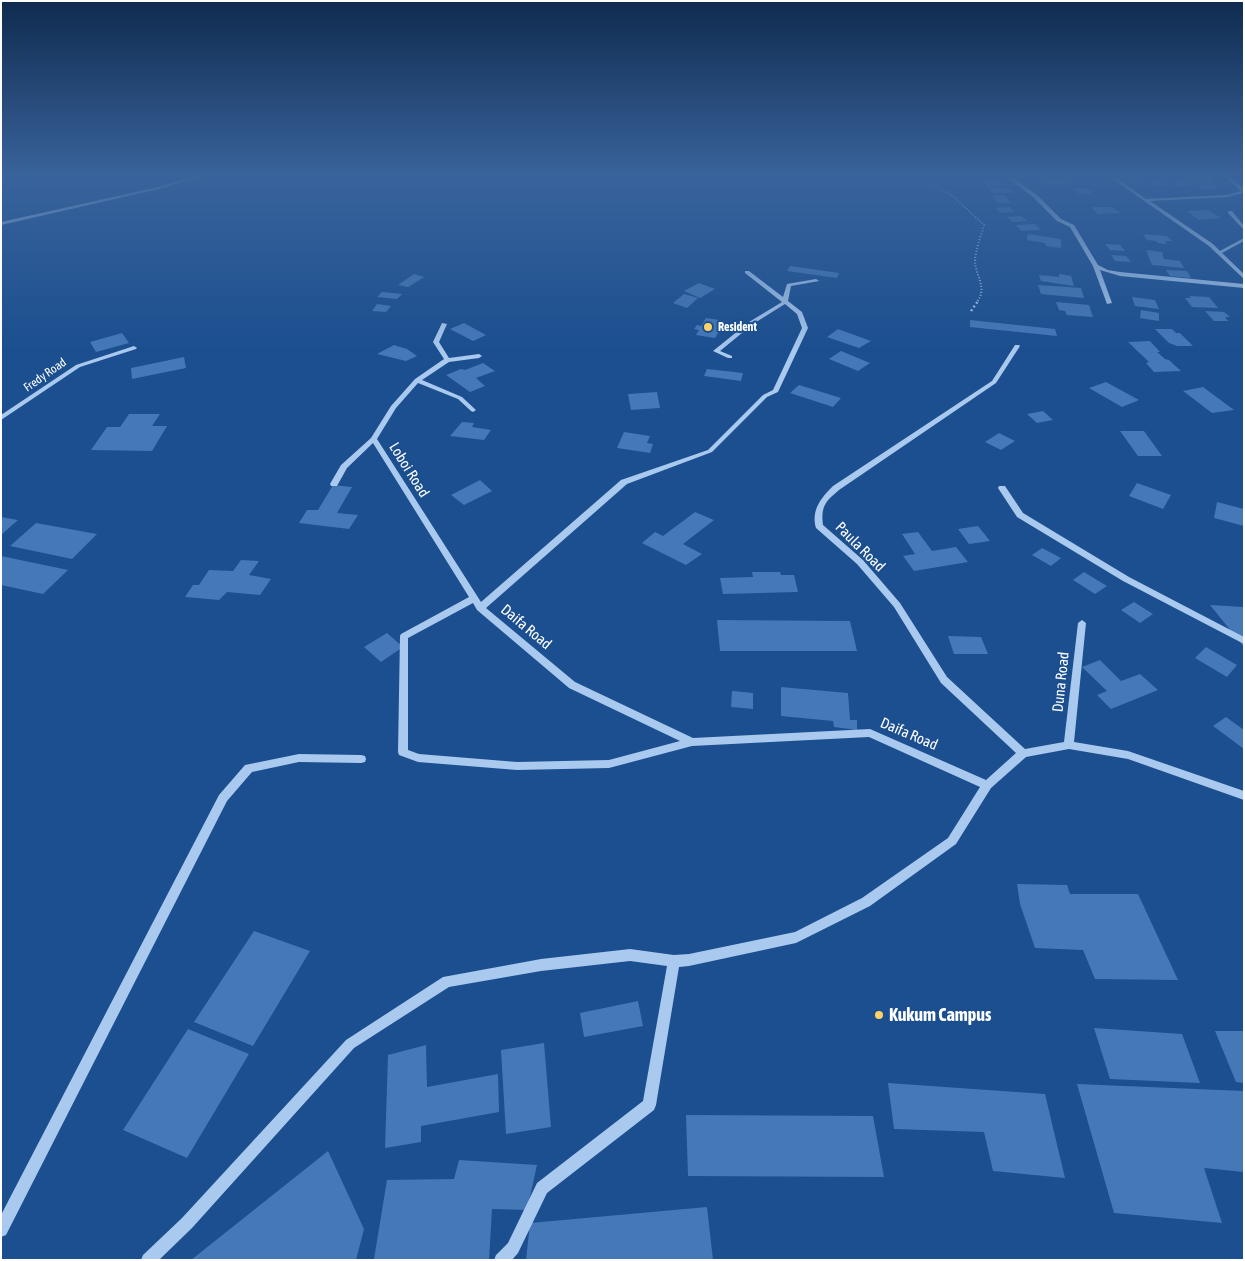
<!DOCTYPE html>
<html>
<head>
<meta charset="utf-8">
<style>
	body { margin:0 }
	#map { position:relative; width:1245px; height:1261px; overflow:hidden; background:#1b4f8f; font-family:"Asap Condensed",sans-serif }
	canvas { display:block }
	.frame { position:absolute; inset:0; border:2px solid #fff; pointer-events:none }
</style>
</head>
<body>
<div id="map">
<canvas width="1245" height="1261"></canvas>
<div class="frame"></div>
</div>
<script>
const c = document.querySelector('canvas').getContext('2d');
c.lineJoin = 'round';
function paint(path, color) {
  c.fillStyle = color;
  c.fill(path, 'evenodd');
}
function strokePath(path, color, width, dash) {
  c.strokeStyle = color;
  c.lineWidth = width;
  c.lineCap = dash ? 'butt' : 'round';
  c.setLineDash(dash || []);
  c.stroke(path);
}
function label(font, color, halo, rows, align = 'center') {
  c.font = font + ' "Asap Condensed",sans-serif';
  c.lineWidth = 4;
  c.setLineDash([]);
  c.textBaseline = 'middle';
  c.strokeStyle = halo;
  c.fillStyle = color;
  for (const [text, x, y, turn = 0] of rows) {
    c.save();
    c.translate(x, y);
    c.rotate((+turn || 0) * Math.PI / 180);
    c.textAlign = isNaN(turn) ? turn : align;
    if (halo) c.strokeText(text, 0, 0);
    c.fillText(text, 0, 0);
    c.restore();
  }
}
const building = new Path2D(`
	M1188,176h22l6,5h-6l9,8h-17z
	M1135,177h6l4,2h-5l7,4 -11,1 -10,-6z
	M1041,178h9l7,5 3,-1 -3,-3h10l8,5 -11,-2v2h-16z
	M996,180l8,4 -3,-1 3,3 -16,1 -7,-6z
	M1149,182h16l5,4h-17z
	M1173,182h15l4,5 -15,-1z
	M988,188h21l4,5h-20z
	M1073,188l15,1 5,5h-15z
	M992,195h13l6,8h-14z
	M1009,207l6,5 -14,1 -6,-5z
	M1091,207h21l8,6 -22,1z
	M1208,210l13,8 -22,2 -12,-9z
	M1021,216l6,5 -14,1 -6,-5z
	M1035,224l6,6 -20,1 -5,-6z
	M1028,234l33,5v9l-15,-2 -1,-3 -18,-3z
	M1143,234l24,2 5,5h-7l2,3 -9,-1 -2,-2 -9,-1z
	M1105,244l15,1 5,6 -15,-1z
	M1146,250l16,2 2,7 16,2 4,7 -32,-3z
	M1111,255l15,1 5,6 -16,-1z
	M790,266l49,7 -2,5 -50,-7z
	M1166,270l21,1 4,7 -21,-2z
	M414,274l10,3 -16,10 -10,-2z
	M1059,274l12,2 3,10 -33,-5 -2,-6 20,2z
	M699,283l16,6 -15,9 -16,-7z
	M1038,285l43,3 3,10 -43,-4z
	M382,292l20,2 -5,5 -20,-2z
	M684,294l14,4 -11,10 -14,-5z
	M1189,296l20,1 9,11 -26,-1 -7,-9h6z
	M1132,297l23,3 4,9 -24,-3z
	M1056,302l33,3 4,12 -26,-2 -2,-4 -6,-1z
	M377,304l14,2 -5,6 -14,-1z
	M1141,310l18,3v8l-19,-3z
	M1205,311l19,1 6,5h-5l3,4h-14z
	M706,318l19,3 -10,17 -19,-3 3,-5 -5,-1 3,-4 4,1z
	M970,320l85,9 2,7 -87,-9z
	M464,323l22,12 -13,6 -23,-12z
	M838,329l33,12 -12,7 -32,-11z
	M1155,329h17l4,4h4l13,13h-16l-8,-3z
	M122,333l7,10 -33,9 -6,-10z
	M1150,341l10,11h-3l8,7 4,1 12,11 -27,1 -8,-9 3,-1 -21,-20z
	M394,345l13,4 10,7 -11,5 -29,-7z
	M841,351l29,12 -12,8 -29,-12z
	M184,357l2,11 -54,11 -1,-11z
	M483,363l12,8 -19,7 9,8 -15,6 -24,-17 15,-6 4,1z
	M707,369l36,4 -2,8 -37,-5z
	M1106,382l33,18 -17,7 -33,-19z
	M799,385l42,13 -8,9 -43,-14z
	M1203,387l31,23 -22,3 -29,-22z
	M657,392l3,16 -29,2 -3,-16z
	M1043,411l10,9 -16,3 -10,-9z
	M129,414h31l-8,12h15l-15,25 -61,-1 16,-23h13z
	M462,422l12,1 -2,4 19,3 -7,10 -34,-4z
	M1120,431h24l18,25h-24z
	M624,432l26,4 -3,7 6,1 -3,9 -33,-5z
	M999,433l16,8 -14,9 -16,-8z
	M480,480l12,11 -28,14 -13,-10z
	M1137,483l34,12 -8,14 -34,-13z
	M333,485l19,2 -15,26 21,2 -9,14 -50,-6 8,-13h11z
	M1217,502l27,7v17l-30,-8z
	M695,512l19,8 -31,24 19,10 -16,11 -44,-22 13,-11 8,4z
	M1,517l17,3 -17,15z
	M36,523l61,11 -25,25 -62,-13z
	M978,526l12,15 -21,3 -11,-15z
	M918,532l14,19 24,-4 12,15 -54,9 -11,-15 12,-2 -13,-20z
	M1042,548l19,10 -10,8 -19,-11z
	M1,556l67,14 -25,24 -42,-9z
	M241,560l18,1 -10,14 22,4 -11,16 -33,-3 -8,8 -34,-3 8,-12h6l10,-15 24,1z
	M752,572h28l1,3h13l4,17 -75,2 -3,-16 33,-1z
	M1084,572l23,14 -12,8 -22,-14z
	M1134,602l19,12 -13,9 -19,-13z
	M1210,605l34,2v40z
	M717,620l133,1 7,30h-137z
	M387,633l16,14 -22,15 -17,-15z
	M948,636l33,1 7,17h-34z
	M1206,647l31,18 -10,12 -32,-19z
	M1100,660l21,21 19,-7 18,16 -47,19 -14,-14 10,-4 -25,-24z
	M781,687l67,6 2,27h7v10l-23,-3 -1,-6 -52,-5z
	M732,691l21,2v16l-22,-2z
	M1226,717l18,13v19l-31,-23z
	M1017,884l50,1 3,9h68l40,86 -83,-1 -12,-29 -48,-2 -15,-44z
	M254,931l56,20 -57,95 -59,-24z
	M638,1001l5,25 -59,11 -4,-24z
	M1094,1028l88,6 18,49 -90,-4z
	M188,1029l61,25 -62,104 -64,-28z
	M1215,1031h29v52l-8,-1z
	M544,1043l7,84 -45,7 -5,-84z
	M426,1045l1,42 71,-13 1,38 -78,14v16l-36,6 3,-93z
	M888,1083l157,11 20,84 -72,-7 -9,-39 -90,-3z
	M1077,1084l167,7v81l-40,-4 18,55 -108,-10z
	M686,1115l187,1 11,61 -196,-1z
	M328,1151l36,78 -8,31h-165z
	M459,1160l78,5 -10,45 -35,-1 -3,51 -115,-1 13,-79 67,-1z
	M707,1207l6,53h-187l4,-37z`);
const pathFar1 = new Path2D(`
	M917,175l36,21 31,29c-3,11 -8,24 -9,35 0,16 13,27 2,42`);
const path = new Path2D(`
	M971,311l7,-10`);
const minor = new Path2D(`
	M1,175h9l-9,2z
	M197,175h8l-46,14 -158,36v-3l157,-35z
	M1004,175h5l28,20 24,24 13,6 24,40 10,5 12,2 124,12v4l-124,-12 -20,-6 12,33 -5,1 -14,-38 -23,-39 -13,-6 -24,-24z
	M1107,175h5l34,24 81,-4 14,-4 -18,-16h5l16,13v5l-17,4 -77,4 63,43 7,7 24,-13v3l-22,12 22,21v5l-35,-33z
	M1228,211h4l12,15v4l-16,-17z
	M745,271h4l34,26 4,-13 29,-5 3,2 -28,5 -3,15 14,11 6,16 -30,64 -11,5 -55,55 -85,32 -141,124 89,74 118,56 177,-9 116,51 30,-27 -75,-70 -47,-76 -37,-43 -41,-36c-5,-18 5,-30 17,-42l159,-105 23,-36h4l1,1 -24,37 -157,107c-14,12 -18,16 -16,35l40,35 37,43 47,74 78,72 39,-7 14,-119 4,-3 4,3 -12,119 54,9 116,40v9l-116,-41 -59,-10 -43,8 -35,31 -35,56 -86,62 -74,37 -107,23 -10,1 -23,138 -2,5 -107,83 -29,60 -6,7h-18l2,-5 12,-12 29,-60 106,-82 24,-135 -37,-5 -89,10 -92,16 -95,61 -162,180 -33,32h-18l2,-5 39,-37 164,-178 97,-63 98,-18 89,-10 44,6 15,-1 106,-22 67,-34 86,-60 32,-51 -111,-50 -177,9 -83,22 -92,2 -99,-8 -19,-7 -1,-3 2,-116 1,-2 68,-37 -96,-154 -26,25 -10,18h-6l-1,-2 11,-19 30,-27 20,-32 24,-27 29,-20 -11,-17 9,-19 5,1 -8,18 10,16 30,-4 3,2 -3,2 -30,4 -27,18 40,17 14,13 -3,2 -2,-1 -13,-12 -40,-16 -22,25 -19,31 104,163 140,-122 87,-30 55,-55 10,-5 29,-62 -5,-14 -12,-10 -32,20 -33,27 12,5v2h-4l-15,-7 36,-29 33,-20 -37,-29zM473,603l4,7 92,78 111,53 -71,19 -92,2 -98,-8 -11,-4v-112z
	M134,346l3,2 -1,1 -56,18 -79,53v-5l75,-50z
	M999,486h6l18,27 106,64 115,60v7l-121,-63 -106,-64 -19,-29z
	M299,754l62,1 4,1 1,3 -1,3 -4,1 -62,-1 -47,10 -25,29 -221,434 -5,2v-22l218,-420 26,-30z`);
const markers = [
	[708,327,5,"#ffd166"],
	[879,1015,5,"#ffd166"]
];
const farPoinames = [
	["Resident",718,327]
];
const farStreetnames = [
	["Fredy Road",45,375,-35]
];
const streetNames = [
	["Loboi Road",409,470,58],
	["Paula Road",860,547,45],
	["Daifa Road",526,627,40],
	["Duna Road",1061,682,-84],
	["Daifa Road",909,734,23]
];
const nearPoinames = [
	["Kukum Campus",889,1015]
];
paint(building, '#4478b7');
strokePath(pathFar1, '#a9c9ee', 2, [1, 2]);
strokePath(path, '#a9c9ee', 2.5, [2, 2.5]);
paint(minor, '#a9c9ee');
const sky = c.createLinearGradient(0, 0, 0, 352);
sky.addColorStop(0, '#0f2b4f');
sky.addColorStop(0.5, '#39639b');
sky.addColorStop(1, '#39639b00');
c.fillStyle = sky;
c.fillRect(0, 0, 1245, 352);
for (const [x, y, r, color] of markers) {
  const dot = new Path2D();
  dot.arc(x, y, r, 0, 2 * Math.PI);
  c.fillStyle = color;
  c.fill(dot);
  strokePath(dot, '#1b4f8f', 2);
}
label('bold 12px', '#fff', '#1b4f8f', farPoinames, 'left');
label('12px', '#fff', '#1b4f8f', farStreetnames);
label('15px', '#fff', '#1b4f8f', streetNames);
label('bold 18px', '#fff', '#1b4f8f', nearPoinames, 'left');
</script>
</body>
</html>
